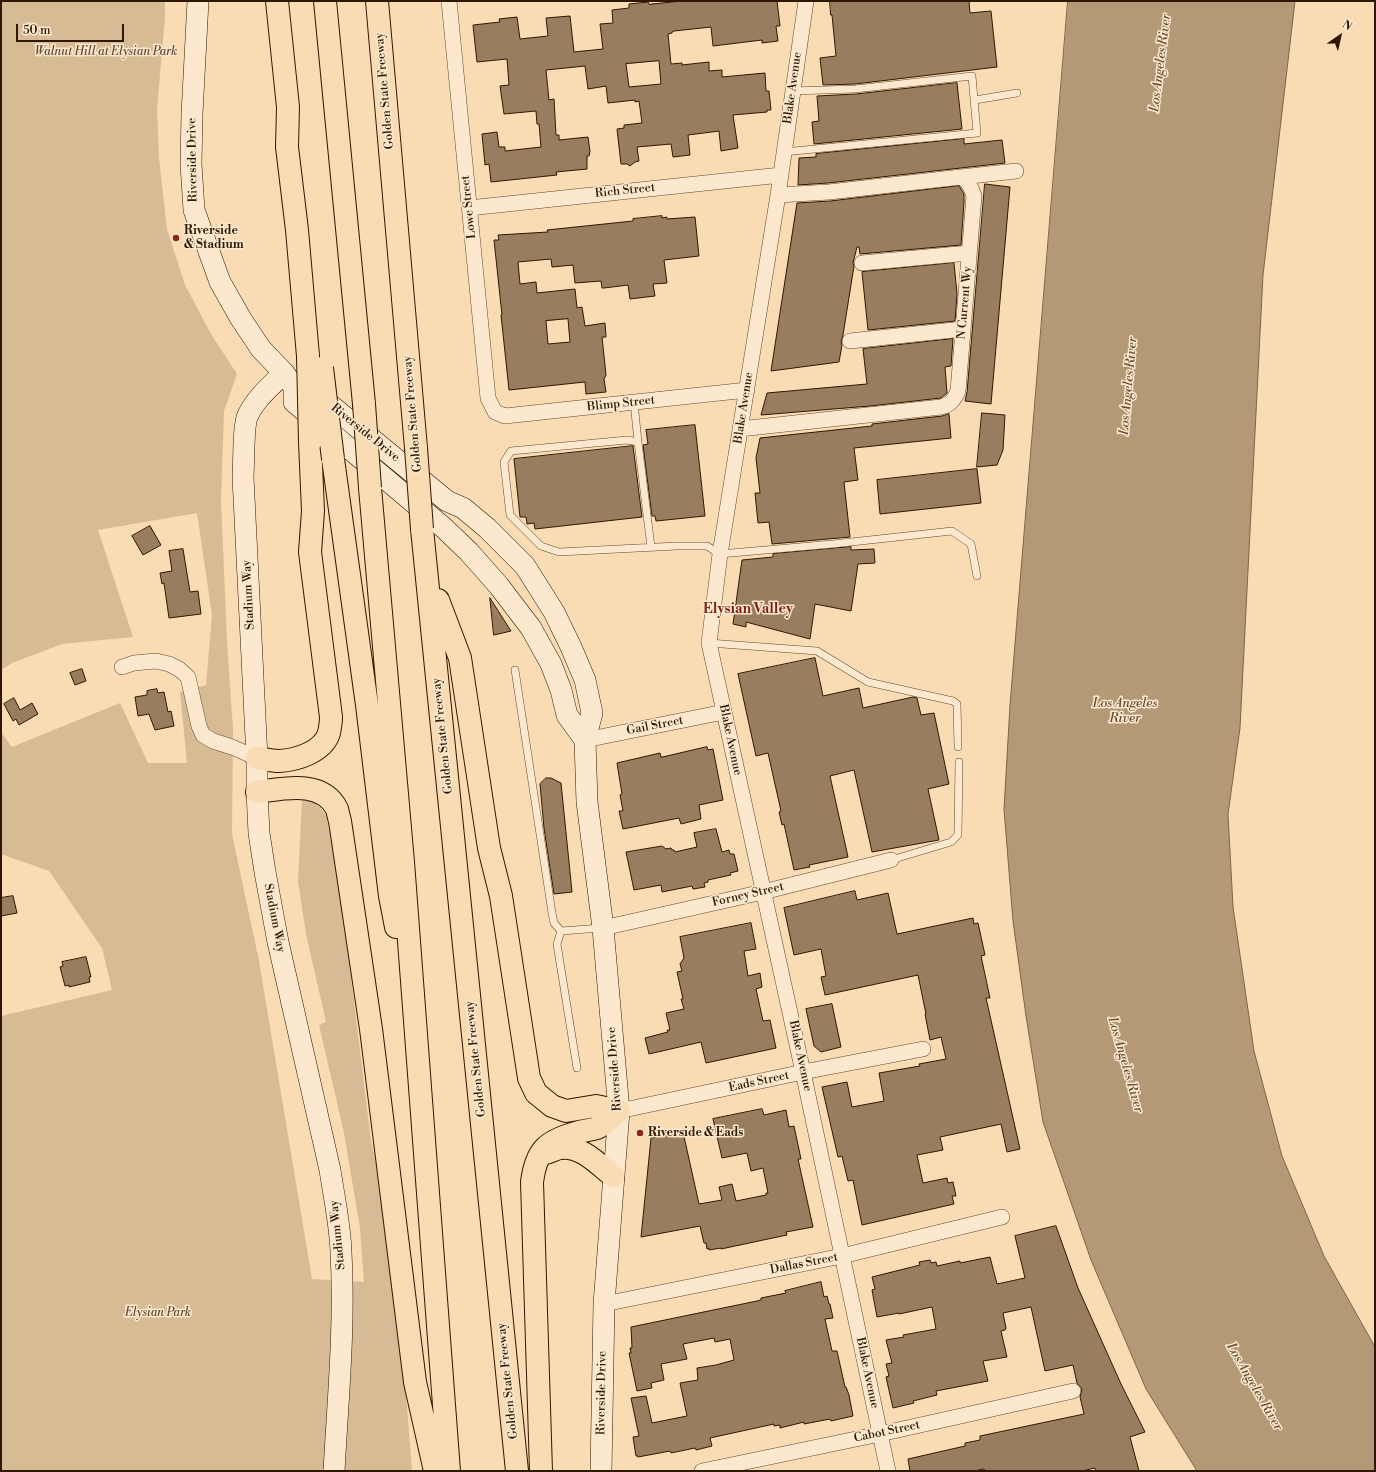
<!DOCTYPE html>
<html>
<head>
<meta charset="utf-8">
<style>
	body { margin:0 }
	#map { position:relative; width:1376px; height:1472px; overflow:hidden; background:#f9dcb3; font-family:"Libre Bodoni",serif }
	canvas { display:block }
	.frame { position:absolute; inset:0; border:2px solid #2e1801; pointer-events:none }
	.north { position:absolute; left:1320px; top:16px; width:40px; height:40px; -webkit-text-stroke:3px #fbe8ce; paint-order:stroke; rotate:34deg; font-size:11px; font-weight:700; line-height:16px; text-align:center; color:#2e1801 }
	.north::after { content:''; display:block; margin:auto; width:14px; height:18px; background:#2e1801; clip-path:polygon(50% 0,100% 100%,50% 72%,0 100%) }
	.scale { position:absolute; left:16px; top:24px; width:108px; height:18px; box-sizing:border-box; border:2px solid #2e1801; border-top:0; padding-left:5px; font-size:12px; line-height:14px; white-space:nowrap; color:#2e1801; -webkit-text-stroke:3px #fbe8ce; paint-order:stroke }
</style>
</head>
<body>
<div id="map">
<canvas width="1376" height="1472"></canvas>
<div class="frame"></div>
<div class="north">N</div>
<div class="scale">50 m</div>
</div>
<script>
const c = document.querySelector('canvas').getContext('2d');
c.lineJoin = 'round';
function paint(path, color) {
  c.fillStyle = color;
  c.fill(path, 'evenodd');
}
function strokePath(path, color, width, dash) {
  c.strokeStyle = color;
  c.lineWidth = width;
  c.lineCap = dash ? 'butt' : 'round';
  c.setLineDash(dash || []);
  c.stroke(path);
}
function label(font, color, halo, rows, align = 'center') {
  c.font = font + ' "Libre Bodoni",serif';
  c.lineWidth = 3;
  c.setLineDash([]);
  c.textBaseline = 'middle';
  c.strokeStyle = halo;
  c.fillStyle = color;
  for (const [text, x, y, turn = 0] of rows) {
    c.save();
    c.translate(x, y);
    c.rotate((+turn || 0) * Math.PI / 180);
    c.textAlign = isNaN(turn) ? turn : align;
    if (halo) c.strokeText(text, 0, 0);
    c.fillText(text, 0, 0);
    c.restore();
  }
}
const green = new Path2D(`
	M1,1h164v17l-8,91 2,49 8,71 18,56 26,49 26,40 -13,37 -3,90 6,140 6,88 -1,105 27,127 53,318 52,3 -4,-54 -16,-95 -25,-108 7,-3 -20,-88 -8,-53 4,-81 11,1 13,13 15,82 30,245 13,59 19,155 9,116h-411v-455l111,-26 -10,-42 -53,-77 -48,-17v-122l11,15 108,-44 28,60h39l-7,-71 26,-7 6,-70 -15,-102 -99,17 35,107 -71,7 -50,19 -11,7z`);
const water = new Path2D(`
	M1068,1h227l-32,274 -23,453 -12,86 5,93 21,144 28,105 42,100 51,91v124h-178l-51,-82 -55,-129 -48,-138 -17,-106 -13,-95 -9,-112 6,-104z`);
const building = new Path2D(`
	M682,1h95l3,25h-4l2,15 -16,2v-3l-49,6 -2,-19 -37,4 -2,1v1l-4,1 3,30 11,-1v2l27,-3v9l13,-1v7l43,-4 1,18h3l2,19h-4v2l-34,3 5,33 -17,3 -2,-20 -31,4 2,20 -17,2 -2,-13 -34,3 2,14 -4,1 -5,4 -3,-2h-6l-4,-35 7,-1v-3l18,-2 -3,-22 -4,1v-2l-27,3 -2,-17 -18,3 -3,-23 -39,4 3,30 5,-1 2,36h3v5l29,-3 2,14 -1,5h-2v13l-31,3 1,3 -66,7 -2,-18 -4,1 -3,-31 15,-2 2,15h6v4l36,-4 -2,-23h-2l-1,-13 -32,3 -4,-28 9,-1 -2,-26 -30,3 -4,-37 27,-3 -1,-3 18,-2 3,22 28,-3 -2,-18 24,-2 4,36 29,-3 -3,-25 13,-1 -1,-13 17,-2v-4l19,-2 1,2zM659,61l2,23 -32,3 -3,-23z
	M830,1h139l1,12 21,-2 6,56 -142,17 -32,1 -3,-27 16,-2 -4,-41h-1z
	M957,83l5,46 -148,15 -2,-22 7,-1 -2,-25 39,-2z
	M964,139v5l38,-4 3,23 -177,20 -30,2 1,-27 17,-1v-3z
	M985,184l25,3 -19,217 -26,-3 2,-9z
	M959,186l5,8v8l-3,43 -101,9 -1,-7h-2l-4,16 1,3 -11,69 -2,7 1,3 -3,17 -68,9 26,-168 33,-2z
	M662,216v2l5,-1v2l28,-2 4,39 -35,4 3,23 -14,1 2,12 -25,3 -2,-14 -24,3h-2l-1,-7 -26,2 -2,-18 -21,2 -1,-8 -33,3 2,22 16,-2 1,11 38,-4 2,19 5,-1 3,19 20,-3 1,14h-4l4,38 -2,4 2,13 -20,2 -1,-12 -76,8 -8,-75h1l-8,-75h5l-1,-5 50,-3 -1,-2 86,-9v-2zM568,319l2,23 -22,2 -2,-23z
	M954,263l3,31 -2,27 -87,9 -6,-58z
	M953,339l-2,27 -6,1 2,26 -6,5 -71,8 -109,9 6,-22 100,-9 -4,-35z
	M982,413l23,2 -2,35 -6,15 -20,2z
	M949,414l2,24 -97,10 4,32 -14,2 6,55 -78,7 -3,-22 -11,1 -3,-30h5l-4,-35 4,-20 112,-12v-2l70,-8z
	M695,425l10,91 -49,5 -1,-5h-3l-9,-71 5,-1 -2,-14z
	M633,446l9,71 -107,12 -1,-6 -7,1 -1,-7h-6l-6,-58z
	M977,469l4,34 -101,11 -3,-34z
	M150,526l11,19 -18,10 -11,-19z
	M851,547v3l23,-1 1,14 -17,1 -7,47 -36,-7 -5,35 -64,-17v5l-13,-3 9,-64 31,-3v-3z
	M183,549l7,43 8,-1 3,23 -32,4 -5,-35 -2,1 -2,-11 12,-2 -3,-20z
	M490,598l21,33 -17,4z
	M815,658l8,38 36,-8 4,20 50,-11 4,1 4,17 13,-2 15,71 -21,5 11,51 -67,12 -18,-82 -24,6 18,81 -39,8 1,2 -16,3 -10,-46 -2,1 -3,-13 2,-1 -13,-58 -12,3 -18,-82z
	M82,669l4,12 -11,4 -5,-12z
	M157,689l1,4 6,-1 4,20 3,-1 3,15 -19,4 -6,-16 -11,2 -3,-19 12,-2v-4z
	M14,698l6,12 12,-7 6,11 -19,11 -3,-6 -3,2 -9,-17z
	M707,747l1,3 5,-1 10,51 -24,5 2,14 -20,5 -2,-6 -56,11 -4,-18h4l-3,-16 2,-1 -5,-31 43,-10 1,4z
	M546,778h5l10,5 11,109 -18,2 -10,-66 -4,-44z
	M716,829l6,23 7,-2 1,4h4l4,17 -8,2 1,2 -23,5v2l-4,1 1,4 -12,2 -1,-3 -30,6 -1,-7 -27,5 -8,-38 36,-6 4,3 5,-1 1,2h2l1,2 22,-5 -3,-14z
	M855,891l2,9 31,-7 9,41 76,-16 1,6 4,-1 7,32 -4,1 9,42h-4l34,151 -13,3 -6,-28 -61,13 3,13 -26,5 6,28 24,-5 1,5 5,-1 3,14h-4l2,8 -92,21 -9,-45 -5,1 -6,-25 -4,1 -16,-70 25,-5 5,25 32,-6 -5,-28 41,-7 -1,-2 27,-5 -5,-22 -11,3 -5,-26h1l-8,-39 -93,20 -4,-18 5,-1 -5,-27 -27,6 -10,-47z
	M13,896l4,17 -16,3v-18z
	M751,923l5,26 -12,2 4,25 12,-3 2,14 -6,2 7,32 7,-1 6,28 -70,15 -5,-21 -52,12 -4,-16 23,-6 -1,-2h3l-4,-17 18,-4 -3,-10h2l-6,-27 5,-1 -2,-7 4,-6 -4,-21z
	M86,957l5,20h-2l1,5 -21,5v-2l-4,1 -5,-19 3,-1 -1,-4z
	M832,1004l9,43 -20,5 -7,-6 -8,-37z
	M762,1109l2,6 22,-5 3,17 5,-1 7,33h-3l15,68 -27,5 1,3 -66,14v-1l-12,2v-2l-2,1 -1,-6h-2l-4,-17 -59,11 10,-99 32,-6 16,72 23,-4 -3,-13 13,-3 4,17 30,-6v-2h2l-5,-25 -12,3 -4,-18 -25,5 -9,-39z
	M1056,1226l22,62 13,29 30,67 24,48 -15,5 9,34h-43l-1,-3 -13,3h-97l-1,-2 -10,2h-64l-2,-12 57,-13v-3l15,-3v-4l104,-22 -4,-17 2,-8 -5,-6 -4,-18 -28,6 -14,-64 -28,6 3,15 -1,2 -4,1 6,26 -24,4 5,20 -52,10 1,4 -24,6 1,2 -21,5 -7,-31 3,-1 -3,-12 6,-1 -6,-23 18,-3 -1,-2 33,-6 -4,-22 -33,7v-1l-22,4 -5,-27 3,-1 -3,-12 48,-12 -1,-3 11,-2 1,3 5,-1 1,4 23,-5v2l30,-6 7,27 28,-6 -10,-42z
	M821,1282l3,15 3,-1 2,8h1l3,14 -8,1 7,32h5l8,36h1l3,8 4,21 -22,5 -1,-2 -26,5v-2l-24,6v-3l-6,1v-2l-64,14 2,8 -16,4 -1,-2 -24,5 -1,-2 -32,6v-1h-2l-3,-19 6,-1 -8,-38 15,-2 6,27 35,-7 -7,-33 18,-3 -1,-12 19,-3 18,-5 -4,-21 -15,3 -1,-4 -31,6 4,15 -26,5 3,16 -13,3 1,5 -15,3 -8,-38h2l-1,-5h2l-1,-21 126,-26 4,-1v-2l25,-5 -1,-2z`);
const service = new Path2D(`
	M975,100l42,-7
	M784,152l193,-19 -5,-57 -117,13 -63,2
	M634,402l4,40
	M651,547l-13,-105 -11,-2 -116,11 -7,11 6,53 31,31 18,6 118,-6h30l13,8 113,-10 119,-13 19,13 6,32
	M709,643l108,8 51,31 85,19 4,3 1,43
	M515,670l37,243 2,10 7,8
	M891,860l60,-18 7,-7 1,-73
	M577,1068l-20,-124 4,-13 40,-3`);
const minor = new Path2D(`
	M449,1l39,397 7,14 10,4 242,-26
	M806,1l-28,194 -58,359 -11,89 94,429 85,399
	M961,177l55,-6
	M469,208l312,-33
	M862,263l107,-10
	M850,341l113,-12
	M740,429l201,-22c9,-2 13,-7 17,-16l16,-195c-2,-7 -6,-15 -13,-19l-132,15 -51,3
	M122,667l12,-4 22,-2 13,3 10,5 9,8 11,49 4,9 10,6 19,6 25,11
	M585,740l139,-28
	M603,928l160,-36 128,-32
	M619,1111l184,-39 120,-23
	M604,1304l238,-48 160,-39
	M702,1471l178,-37 193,-43`);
const secondary = new Path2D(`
	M198,1l-6,113 -1,50 3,46 26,72 21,37 20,30 23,24 10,14v15l150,126 25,24 30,34 32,42 20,36 10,26 6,25 18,25
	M284,373c-13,13 -28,25 -36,42 -5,9 -4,49 -5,62l14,281v34l2,41 6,39 13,70 52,228c4,27 10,54 11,82 4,73 -3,146 -7,219
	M294,387l12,-2 141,116 16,7 24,20 38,38 29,46 17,35 14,33 7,33 -7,27 2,62 16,126 16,183 -15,193 -3,167`);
const motorway = new Path2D(`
	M277,1l11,106 -1,40 10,83 11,126
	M325,1l39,403
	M377,1l39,447
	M333,459l34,246 23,191 6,31
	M370,488l33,374 46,609
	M422,529l95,942
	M438,600l22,58 29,190 12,48 28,182 7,15 16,13 14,5 30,-5 23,5
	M257,758c7,1 15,3 22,3 18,-1 44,-9 50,-28 1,-5 2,-11 2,-16l-21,-165 3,-41 -3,-69
	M257,792c26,-3 65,-13 80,17 1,4 2,9 3,12l31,208 44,353 20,89
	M545,1153c5,-1 10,-4 15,-5 21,-3 38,16 53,28
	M541,1471l-9,-289c4,-31 14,-41 44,-49 6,-2 14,-3 21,-5 8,-4 15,-12 22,-17`);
const motorwayBridge = new Path2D(`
	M308,356l2,86
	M322,368l11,91
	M364,404l6,84
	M416,448l6,81`);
const markers = [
	[176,238,4,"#8f2418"],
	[640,1133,4,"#8f2418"]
];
const parkNames = [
	["Walnut Hill at Elysian Park",106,52],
	["Elysian Park",158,1313]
];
const streetNames = [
	["Blake Avenue",793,88,-82],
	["Golden State Freeway",385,91,-95],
	["Riverside Drive",193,160,-91],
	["Rich Street",625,191,-6],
	["Lowe Street",469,207,-96],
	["N Current Wy",965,303,-85],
	["Blimp Street",621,404,-6],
	["Blake Avenue",744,408,-81],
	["Golden State Freeway",413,414,-95],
	["Riverside Drive",365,433,39],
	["Stadium Way",249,595,-93],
	["Gail Street",655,726,-11],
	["Golden State Freeway",443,736,-96],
	["Blake Avenue",730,740,78],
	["Forney Street",748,895,-13],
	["Stadium Way",274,918,79],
	["Blake Avenue",800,1056,78],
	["Golden State Freeway",476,1059,-96],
	["Riverside Drive",615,1069,-94],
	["Eads Street",759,1082,-12],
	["Stadium Way",338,1235,-96],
	["Dallas Street",804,1264,-11],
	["Blake Avenue",867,1373,78],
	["Golden State Freeway",508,1381,-96],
	["Riverside Drive",602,1393,-89],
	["Cabot Street",887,1432,-12]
];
const poiNames = [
	["Riverside",184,231],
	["& Stadium",184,245],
	["Riverside & Eads",648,1133]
];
const waterNames = [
	["Los Angeles River",1161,63,-83],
	["Los Angeles River",1129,386,-85],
	["Los Angeles",1125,704],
	["River",1125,719],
	["Los Angeles River",1125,1065,74],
	["Los Angeles River",1254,1387,60]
];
const quarterNames = [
	["Elysian Valley",748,610]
];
paint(green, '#d6bb95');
paint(water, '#b49976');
strokePath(water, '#7e6547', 1);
paint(building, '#987e5e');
strokePath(building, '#2e1801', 1);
strokePath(service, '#61492e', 8);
strokePath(minor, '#61492e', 16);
strokePath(secondary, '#2e1801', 22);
strokePath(motorway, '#2e1801', 24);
strokePath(service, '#fbe8ce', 7);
strokePath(minor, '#fbe8ce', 15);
strokePath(secondary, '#fbe8ce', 21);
strokePath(motorway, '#f9dcb3', 22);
strokePath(motorwayBridge, '#2e1801', 24, []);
strokePath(motorwayBridge, '#f9dcb3', 22);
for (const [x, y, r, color] of markers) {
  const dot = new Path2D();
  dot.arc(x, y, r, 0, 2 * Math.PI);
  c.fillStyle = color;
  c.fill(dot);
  strokePath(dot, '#fbe8ce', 1.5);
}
label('italic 12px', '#60492d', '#fbe8ce', parkNames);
label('12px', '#2e1801', '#fbe8ce', streetNames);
label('bold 12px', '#2e1801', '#fbe8ce', poiNames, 'left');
label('italic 13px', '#644c30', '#fbe8ce', waterNames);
label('bold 14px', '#7a1f14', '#fbe8ce', quarterNames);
</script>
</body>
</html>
